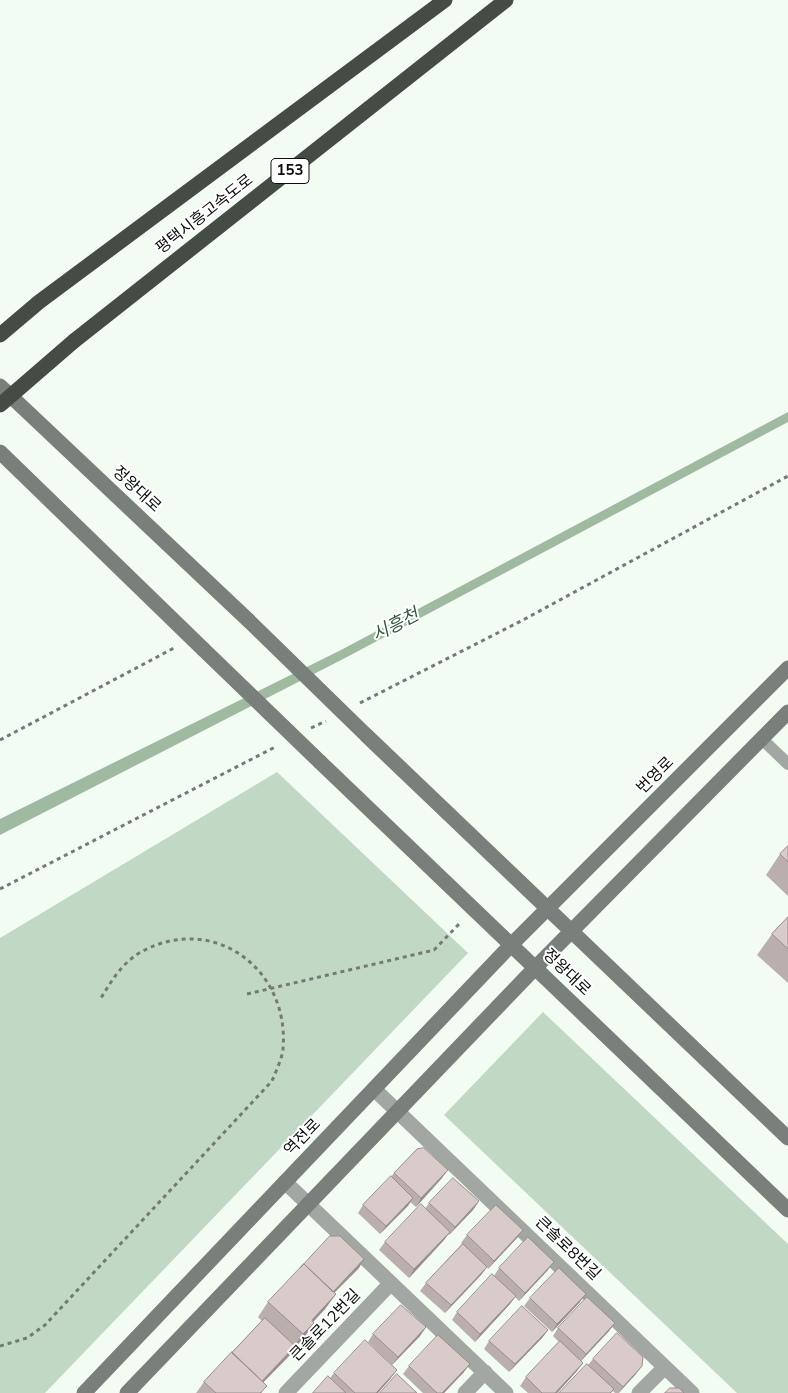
<!DOCTYPE html>
<html>
<head>
<meta charset="utf-8">
<style>
	body { margin:0 }
	canvas { display:block; background:#f2fcf3 }
</style>
</head>
<body>
<canvas width="788" height="1393"></canvas>
<script>
const c = document.querySelector('canvas').getContext('2d');
c.lineJoin = 'round';
function paint(path, color) {
  c.fillStyle = color;
  c.fill(path, 'evenodd');
}
function strokePath(path, color, width, dash) {
  c.strokeStyle = color;
  c.lineWidth = width;
  c.lineCap = dash ? 'butt' : 'round';
  c.setLineDash(dash || []);
  c.stroke(path);
}
function label(font, color, halo, rows, align = 'center') {
  c.font = font + ' "Nunito Sans","Noto Sans KR",sans-serif';
  c.lineWidth = 4;
  c.setLineDash([]);
  c.textBaseline = 'middle';
  c.strokeStyle = halo;
  c.fillStyle = color;
  for (const [text, x, y, turn = 0] of rows) {
    c.save();
    c.translate(x, y);
    c.rotate((+turn || 0) * Math.PI / 180);
    c.textAlign = isNaN(turn) ? turn : align;
    if (halo) c.strokeText(text, 0, 0);
    c.fillText(text, 0, 0);
    c.restore();
  }
}
const green = new Path2D(`
	M277,772l191,181 -423,440h-45v-455z
	M543,1012l245,232v149h-51l-293,-278z`);
const water = new Path2D(`
	M788,412v10l-441,235 -347,178v-16l341,-169z`);
const path = new Path2D(`
	M360,703l163,-83 265,-144
	M311,728l15,-7
	M0,740l176,-93
	M0,889l277,-143
	M247,994l187,-44 27,-28
	M0,1346l27,-8 18,-13 227,-244c4,-10 10,-22 11,-32 7,-80 -70,-137 -142,-97 -19,11 -29,28 -40,46`);
const lane = new Path2D(`
	M762,739l26,25`);
const street = new Path2D(`
	M374,1089l318,304
	M285,1182l221,211
	M286,1393l105,-110
	M465,1393l20,-21
	M639,1393l26,-26`);
const secondary = new Path2D(`
	M0,386l248,234
	M0,452l203,197
	M367,736l421,402
	M320,762l468,448
	M84,1393l427,-448 277,-277
	M127,1393l408,-425 253,-256`);
const highway = new Path2D(`
	M0,335l39,-33 406,-302
	M74,341l432,-341`);
const secondaryBridge = new Path2D(`
	M248,620l119,116
	M203,649l117,113`);
const highwayBridge = new Path2D(`
	M0,405l74,-64`);
const wall = new Path2D(`
	M788,846v50l-22,-21 14,-21z
	M788,917v66l-31,-28 15,-21z
	M394,1173l48,5 -26,29 -6,-5 -30,32 -22,-21 5,-8 28,-28z
	M479,1201l-6,9 -24,25 -1,-1 -4,6 -35,38 -30,-28 6,-8 40,-33 4,-6z
	M523,1230l-6,8 -29,31 -1,-2 -6,8 -36,38 -25,-22 6,-8 36,-39 -1,-1 6,-8z
	M359,1268l-25,25 2,1 -11,15 -12,13 -9,16 -9,9 -5,8 -27,27 -1,11h-66l8,-11 58,-61 -4,-4 10,-15z
	M499,1268l49,2 -29,31 -4,-4 -5,7 -35,38 -23,-22 5,-8 37,-36z
	M530,1298l50,4 -28,30 -28,-26z
	M615,1323l-6,8 -28,30 -4,10 -20,22h-29l-8,-7 6,-9 33,-35 -6,-6 5,-8z
	M426,1327l-6,9 -28,29 -24,-23 5,-8z
	M548,1330l-6,8 -33,34 -25,-23 5,-8z
	M593,1359l43,15 -17,19h-4l-2,-2 -2,2h-52l29,-28z
	M409,1366l55,6 -20,21h-21l-20,-19z
	M334,1373l57,5 -13,15h-65l17,-15z`);
const shadedWall = new Path2D(`
	M448,1170l-6,8 -26,29 5,-9z
	M413,1198l-5,8 -28,28 6,-8z
	M479,1201l-6,9 -24,25 6,-8z
	M523,1230l-6,8 -29,31 6,-8z
	M450,1232l-6,8 -35,38 5,-9z
	M364,1259l-5,9 -35,35 6,-8z
	M554,1262l-6,8 -29,31 6,-8z
	M487,1267l-6,8 -36,38 6,-8z
	M336,1294l-11,15 -24,26 11,-15z
	M586,1294l-6,8 -28,30 5,-8z
	M516,1296l-6,8 -35,38 5,-8z
	M314,1323l-10,15 -9,9 -5,8 -36,37 6,-8 32,-35 11,-15z
	M615,1323l-6,8 -29,31 6,-8z
	M426,1327l-6,9 -28,29 6,-8z
	M548,1330l-6,8 -33,34 6,-8z
	M583,1363l-6,8 -20,22h-2z
	M470,1364l-6,8 -20,21h-2z
	M642,1366l-6,8 -18,19 5,-6z
	M397,1370l-6,8 -13,15h-2z`);
const building = new Path2D(`
	M788,846v16l-8,-8z
	M788,917v32l-16,-15z
	M424,1148l24,22 -27,28 -27,-25 23,-24z
	M391,1176l22,22 -27,28 -23,-21z
	M453,1178l26,23 -24,26 -26,-24z
	M421,1204l29,28 -36,37 -29,-27z
	M496,1205l27,25 -29,31 -27,-26z
	M330,1236h10l24,23 -31,33 -29,-28 -4,4z
	M528,1237l26,25 -29,31 -26,-25z
	M463,1244l24,23 -36,38 -25,-22z
	M304,1264l32,30 -24,26 2,3 -11,11 -35,-32z
	M559,1268l27,26 -29,30 -27,-26z
	M492,1274l24,22 -36,38 -23,-22z
	M587,1297l28,26 -29,31 -28,-26z
	M401,1305l25,22 -28,30 -25,-23z
	M522,1306l26,24 -33,34 -26,-23z
	M265,1318l30,28 -33,35 -30,-28z
	M617,1333l26,24 -1,9 -19,21 -30,-28z
	M438,1335l32,29 -28,29h-5l-28,-27z
	M365,1340l32,30 -21,23h-21l-21,-20z
	M560,1341l23,22 -28,30h-13l-16,-16z
	M232,1352l35,34 -7,7h-44l-12,-11z
	M587,1364l27,25 -4,4h-51z
	M397,1374l20,19h-37z
	M328,1376l18,17h-33z
	M670,1388h9l5,5h-19z`);
const shields = [
	[290,171,38]
];
const shieldNames = [
	["153",290,171]
];
const streetNames = [
	["평택시흥고속도로",205,215,-38],
	["정왕대로",136,490,43],
	["번영로",656,776,-45],
	["정왕대로",566,973,44],
	["역전로",303,1138,-46],
	["큰솔로8번길",567,1249,44],
	["큰솔로12번길",326,1326,-46]
];
const waterNames = [
	["시흥천",396,626,-27]
];
paint(green, '#c1d9c4');
paint(water, '#a0baa2');
strokePath(path, '#747a75', 3, [4, 4]);
strokePath(lane, '#a2a7a3', 12);
strokePath(street, '#a2a7a3', 15);
strokePath(secondary, '#797f7a', 15);
strokePath(highway, '#444c45', 15);
strokePath(secondaryBridge, '#797f7a', 15);
strokePath(highwayBridge, '#444c45', 15);
paint(wall, '#bbafae');
paint(shadedWall, '#988e8d');
paint(building, '#d9cbca');
strokePath(building, '#988e8d', 1);
for (const [x, y, w] of shields) {
  const box = new Path2D();
  box.roundRect(x - w / 2, y - 12.5, w, 25, 4);
  c.fillStyle = '#fff';
  c.fill(box);
  strokePath(box, '#0b0e0c', 1);
}
label('bold 15px', '#0b0e0c', null, shieldNames);
label('16px', '#0b0e0c', '#fff', streetNames);
label('italic 18px', '#325b39', '#fff', waterNames);
</script>
</body>
</html>
